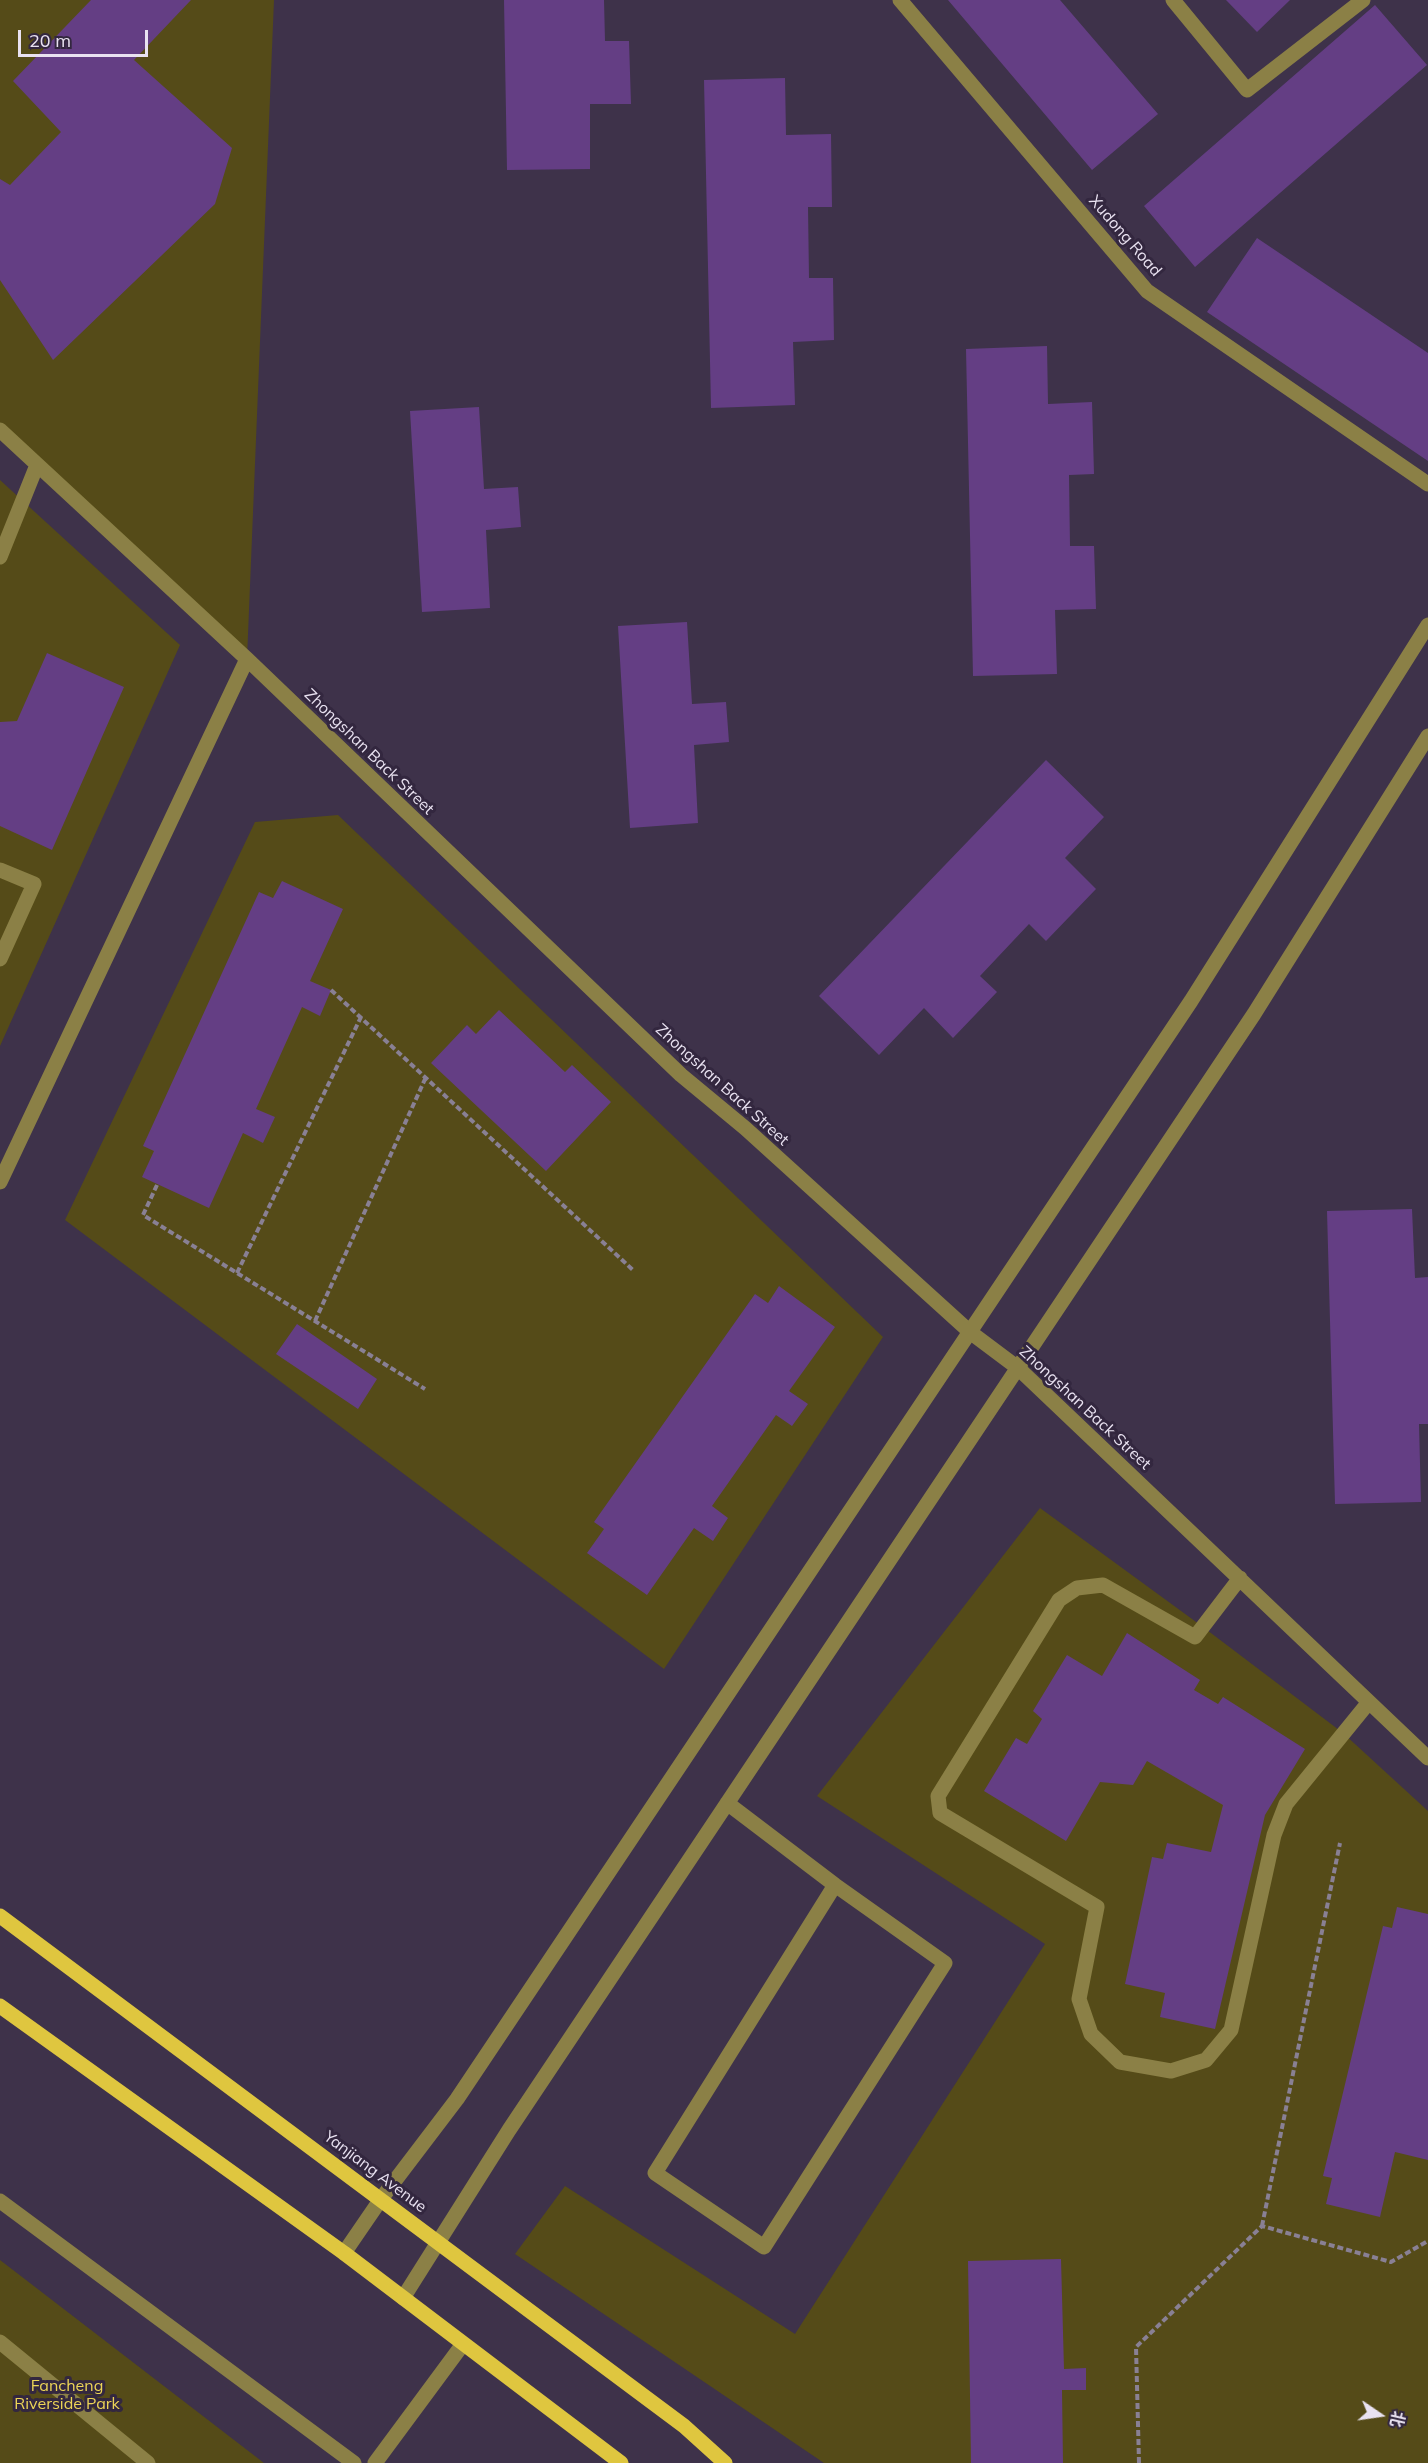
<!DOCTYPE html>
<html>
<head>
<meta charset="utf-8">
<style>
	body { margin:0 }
	#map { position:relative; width:1428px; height:2463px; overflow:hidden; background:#3e324a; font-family:Mulish,"Noto Sans SC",sans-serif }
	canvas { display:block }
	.north { position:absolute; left:1350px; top:2385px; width:60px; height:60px; -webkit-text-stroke:4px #33273f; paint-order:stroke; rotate:103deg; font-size:16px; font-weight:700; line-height:24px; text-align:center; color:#e9e2f1 }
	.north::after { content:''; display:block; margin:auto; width:21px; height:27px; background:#e9e2f1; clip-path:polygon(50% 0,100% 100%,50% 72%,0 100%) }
	.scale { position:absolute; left:18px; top:30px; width:130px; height:27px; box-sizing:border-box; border:3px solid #e9e2f1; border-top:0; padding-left:8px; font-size:18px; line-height:21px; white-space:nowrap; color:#e9e2f1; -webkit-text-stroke:4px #33273f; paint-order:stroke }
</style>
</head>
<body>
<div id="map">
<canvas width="1428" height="2463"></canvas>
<div class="north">北</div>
<div class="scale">20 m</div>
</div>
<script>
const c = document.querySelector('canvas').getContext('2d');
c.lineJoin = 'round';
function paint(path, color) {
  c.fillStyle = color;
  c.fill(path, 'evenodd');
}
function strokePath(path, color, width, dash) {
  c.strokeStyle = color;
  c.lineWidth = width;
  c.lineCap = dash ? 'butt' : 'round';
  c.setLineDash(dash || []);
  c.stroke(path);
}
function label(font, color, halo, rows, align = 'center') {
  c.font = font + ' Mulish,sans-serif';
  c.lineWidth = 6;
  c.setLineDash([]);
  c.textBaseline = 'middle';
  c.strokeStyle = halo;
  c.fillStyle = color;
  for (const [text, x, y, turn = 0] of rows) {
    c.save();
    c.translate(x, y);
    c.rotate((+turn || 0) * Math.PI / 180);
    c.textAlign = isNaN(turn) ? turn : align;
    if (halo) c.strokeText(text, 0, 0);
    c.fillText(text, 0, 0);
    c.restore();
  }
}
const green = new Path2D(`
	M0,0h274l-27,659 -247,-229z
	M0,480l180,165 -180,401z
	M338,815l545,522 -219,332 -599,-449 190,-398z
	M1040,1508l163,119 140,106 85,78v652h-604l-309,-209 50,-68 230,148 250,-390 -228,-148z
	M0,2260l264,203h-264z`);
const building = new Path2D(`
	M91,0h100l-57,60 98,88 -17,56 -162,156 -53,-80v-101l10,6 51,-53 -48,-51z
	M504,0h100l1,41h24l2,63h-41v65l-83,1z
	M948,0h112l98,114 -66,56z
	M1226,0h64l-33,32z
	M1375,5l52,60 -232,202 -51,-61z
	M785,78l1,57 45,-1 1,73h-24l1,71h24l1,62 -41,2 2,63 -84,3 -7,-328z
	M1257,238l171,115v108l-221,-149z
	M1047,346l1,58 44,-2 2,72 -25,1 1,71h24l2,63 -41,1 2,64 -84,2 -7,-327z
	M479,407l5,82 34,-2 3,40 -35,3 4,78 -68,4 -12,-201z
	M687,622l5,82 34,-2 3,40 -35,3 4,78 -68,5 -12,-202z
	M47,653l77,34 -72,163 -52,-24v-104l17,-1z
	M1046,760l58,57 -39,41 31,31 -50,52 -17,-17 -49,52 17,16 -44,46 -29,-30 -45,47 -60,-59z
	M282,881l61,28 -33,72 21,9 -11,26 -18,-9 -46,102 19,8 -12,26 -20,-10 -34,75 -67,-31 12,-26 -11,-5 116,-254 14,6z
	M499,1010l66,62 7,-7 39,37 -65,69 -115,-108 36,-38 9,9z
	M1412,1209l3,69 13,-1v147h-9l2,78 -86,2 -8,-293z
	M779,1286l56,41 -46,64 19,13 -16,22 -16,-11 -64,91 16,12 -15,23 -19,-13 -47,67 -60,-42 17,-24 -10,-7 161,-228 13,9z
	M297,1324l80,55 -19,30 -82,-55z
	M1127,1633l73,47 -6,10 24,14 5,-7 82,52 -40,66 -50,214 -55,-12 5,-24 -40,-9 27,-127 11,2 4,-16 44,9 12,-47 -76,-44 -14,24 -33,-3 -34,59 -82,-50 32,-53 11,6 15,-25 -9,-8 34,-56 35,21z
	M1397,1907l31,7v246l-33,-8 -15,65 -54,-13 6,-26 -9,-2 60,-250 9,2z
	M1061,2259l3,110 22,-1v22h-24l1,73h-92l-3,-202z`);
const path = new Path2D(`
	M331,990l303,281
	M157,1185l-14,30 282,174
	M237,1273l124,-256
	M315,1321l111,-244
	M1262,2226l78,-383
	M1139,2463l-3,-116 126,-121 129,36 37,-21`);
const minor = new Path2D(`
	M900,0l247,291 281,193
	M1173,0l74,90 116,-90
	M0,430l247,229 434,416 64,53 225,204 48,36 410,390
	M0,557l37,-92
	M0,870l34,14 -34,75
	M0,1182l247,-523
	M1240,1578l-45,59 -92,-52 -26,3 -18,12 -121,196 2,17 157,94 -18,92 12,35 29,28 51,9 35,-11 25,-30 43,-195 12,-31 83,-102
	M727,1803l108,82 110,78 -181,284 -109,-74 180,-288
	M0,2201l354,262
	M344,2253l37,-54 76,-100 734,-1098 237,-376
	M403,2298l106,-168 745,-1116 174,-278
	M0,2342l148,121
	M375,2463l88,-119`);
const major = new Path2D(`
	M0,1916l684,510 41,37
	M0,2006l344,247 277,210`);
const streetNames = [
	["Xudong Road",1125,236,49],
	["Zhongshan Back Street",369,752,44],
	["Zhongshan Back Street",722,1085,42],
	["Zhongshan Back Street",1085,1408,43],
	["Yanjiang Avenue",375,2172,37]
];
const parkNames = [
	["Fancheng",67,2386],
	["Riverside Park",67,2404]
];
paint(green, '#554b18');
paint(building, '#643e84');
strokePath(path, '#898094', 4, [6, 3]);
strokePath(minor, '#8b8046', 15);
strokePath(major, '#dfc63f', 15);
label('16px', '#e9e2f1', '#33273f', streetNames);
label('16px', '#edd556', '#33273f', parkNames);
</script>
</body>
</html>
